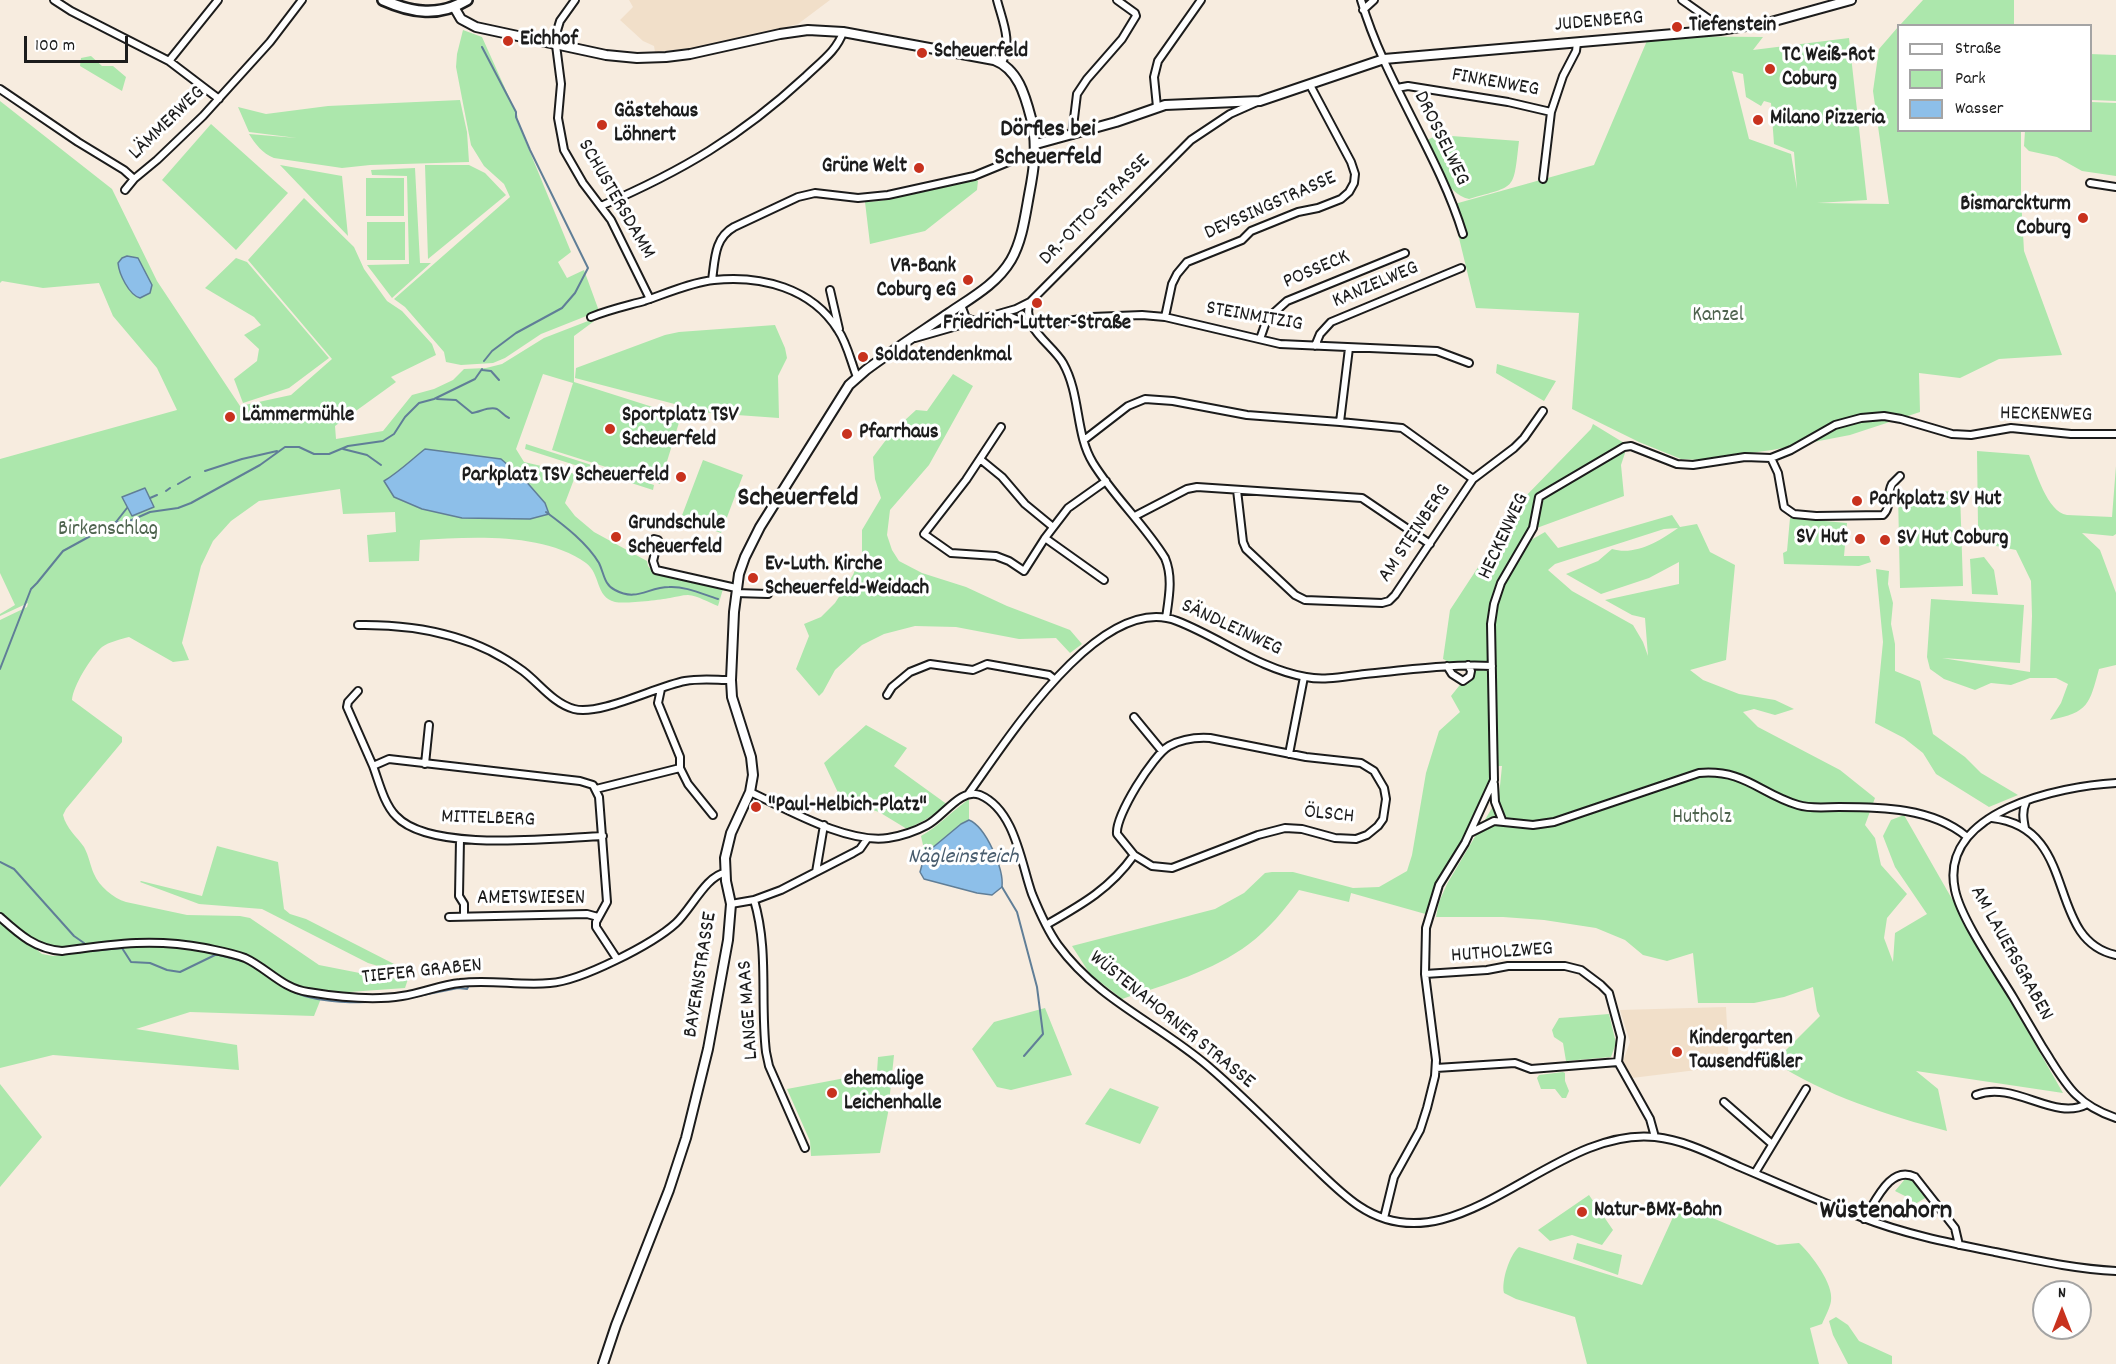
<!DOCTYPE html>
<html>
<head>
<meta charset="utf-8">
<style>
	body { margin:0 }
	#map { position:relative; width:2116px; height:1364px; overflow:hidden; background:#f7ecdf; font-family:Dekko,sans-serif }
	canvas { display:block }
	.legend { position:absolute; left:1897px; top:24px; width:195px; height:108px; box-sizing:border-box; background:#fff; border:2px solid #a4a4a4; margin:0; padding:8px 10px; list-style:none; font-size:18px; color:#1c1c1c }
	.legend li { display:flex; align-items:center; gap:12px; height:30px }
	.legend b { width:30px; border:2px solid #a4a4a4 }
	.north { position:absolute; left:2032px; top:1280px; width:60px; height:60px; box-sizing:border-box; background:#fff; border:2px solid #a4a4a4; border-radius:50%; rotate:0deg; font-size:16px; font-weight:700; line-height:24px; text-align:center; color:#1c1c1c }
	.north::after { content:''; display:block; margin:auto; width:21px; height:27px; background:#c8321e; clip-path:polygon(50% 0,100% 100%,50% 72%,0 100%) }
	.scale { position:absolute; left:24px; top:36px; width:104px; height:27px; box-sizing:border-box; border:3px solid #1c1c1c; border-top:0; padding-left:8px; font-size:18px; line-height:21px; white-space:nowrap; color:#1c1c1c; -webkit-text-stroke:4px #fff; paint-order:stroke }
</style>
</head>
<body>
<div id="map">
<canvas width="2116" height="1364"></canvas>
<ul class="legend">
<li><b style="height:8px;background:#fff"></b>Straße</li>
<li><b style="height:16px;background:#ace7ac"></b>Park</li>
<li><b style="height:16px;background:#8dbfe9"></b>Wasser</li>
</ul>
<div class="north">N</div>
<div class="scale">100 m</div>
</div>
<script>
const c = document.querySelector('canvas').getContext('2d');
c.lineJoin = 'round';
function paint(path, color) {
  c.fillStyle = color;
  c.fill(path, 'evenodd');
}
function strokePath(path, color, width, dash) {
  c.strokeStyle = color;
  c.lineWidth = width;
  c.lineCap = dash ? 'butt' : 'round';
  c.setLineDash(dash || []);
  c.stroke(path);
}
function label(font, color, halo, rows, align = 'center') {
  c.font = font + ' Dekko,sans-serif';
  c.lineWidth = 6;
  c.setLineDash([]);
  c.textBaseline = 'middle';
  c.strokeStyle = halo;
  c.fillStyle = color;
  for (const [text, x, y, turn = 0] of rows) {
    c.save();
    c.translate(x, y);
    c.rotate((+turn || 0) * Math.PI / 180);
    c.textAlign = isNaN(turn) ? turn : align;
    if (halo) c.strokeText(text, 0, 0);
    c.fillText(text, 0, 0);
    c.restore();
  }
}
const built = new Path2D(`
	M629,0h201l-32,24 -88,22 -55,6 -1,-6 -11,-5 -23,-21 13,-13z
	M1726,1007l3,59 -97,12 -9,-17 7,-19 -10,-32z`);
const green = new Path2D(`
	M1923,0h91v25h-114z
	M1898,27v103l123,1v66l3,54 38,104 -63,4 -39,19 -41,-5 1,39 -70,23 -78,15 -72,10 -19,-1 -42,-17 -67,-33 7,-96 -103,-5 -25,-103 143,-40 55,-129 114,1 -10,13 96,-12 18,162 -50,3 72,1 -16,-113 6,-42zM1732,71l11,3 3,23 15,9 3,-5 7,2 3,41 20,8 3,37 -6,-35 -42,-15z
	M463,30l19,7 36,80 -2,1 55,134 -13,10 9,16 17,-8 15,41 -58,23 -36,24 -12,5 -32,2 -15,-3 -2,-10 -39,-45 -11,-8 116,-102 -6,-13 -20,-18 -13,-21 -15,-78 1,-13z
	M2090,54l26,1v46l-25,-1z
	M91,56l11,10h11l13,11 -4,14 -42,-25 1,-8z
	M460,100l7,32 2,30 -99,3 -28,3 -68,-10c-12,-5 -18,-13 -25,-24l48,4 -48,-6 -11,-25 28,7 62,-8z
	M0,101l112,88 45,92 83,125 51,-11 41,-36 -84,-99 56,-62 50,49 10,22 23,32 15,10 30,33 4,11 -45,22 5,5 -61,44 1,13 47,-8 29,-36 22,-6 19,-9 11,-11 22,-1 16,-4 42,-26 57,-22 -27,20v46l107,34 -21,68 -108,-34 21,-67 -30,-9 -27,75 8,13 52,12 -11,29 10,13 19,16 53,29 1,5 7,8 68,15 -5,17c-10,-4 -20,-10 -30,-11 -6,0 -12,2 -18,3 -12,2 -44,6 -55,4 -20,-5 -14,-28 -29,-39 -43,-31 -115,-26 -166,-23l-1,21 -50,1 -2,-27 29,-3 -1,-20 -52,2 -3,-25 -81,12 -28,20 -18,20 -12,25 -19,77 7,17 -16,2 -44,-25c-8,2 -20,5 -27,10 -11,10 -29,39 -30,53l50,37v5l-56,67 -3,6c3,13 14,22 21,32 5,9 6,18 10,27 5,12 19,24 32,28l61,13 53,1 10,2 69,47 66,13 23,1 -3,9 -70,5 -11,-2 -10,25 -124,-4 -54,17 101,16 2,25 -186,-15 -53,13v-148l42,34 11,2 23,-3v-6c-11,-1 -23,2 -34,-1 -16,-6 -30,-23 -42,-34v-292l27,-13 1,-4 -28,13v-2l15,-9 -15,-32v-114l177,-49 -20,-42 -44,-52 -14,-33 -56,5 -41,-7 -2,2z
	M2091,102l25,1v73l-34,-5 -25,-14 -28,-6 -5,-5 1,-15 65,-1z
	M211,124l77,69 -52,57 -74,-70z
	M1438,135l81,6c-6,51 -2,44 -50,58 -24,-5 -34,-40 -42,-59z
	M280,165l62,11 6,60z
	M425,165h44l16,8 21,22 -78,64z
	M415,168l5,95h11l-39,35 -25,-33 42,-1 -2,-88 -35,-1 -1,-5z
	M366,178h38v38h-38z
	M975,179l3,2 -1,9 -52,41 -55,13 -5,-42 15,-1z
	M367,222h38v38h-38z
	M236,258l11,4 82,96 -40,30 -46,15 -9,-24 23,-18 2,-12 -15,-14 17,-10 -7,-8 -49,-29z
	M775,325l10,23 2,10 -9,18 1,42 -70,-5 -134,-35 1,-10 89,-33 14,-3z
	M1497,364l59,17 -12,20 -48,-28z
	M953,374l20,12 -44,79 -39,45 -3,25 5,15 7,11 23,12 44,14 41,19 63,24 12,14 -12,9 -14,-15 -37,1 -63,-12 -41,-1 -31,8 -22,11 -27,25 -12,22 -4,4 -23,-27 13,-33 -5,-12 17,-7 14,-14 18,-28 9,-21v-24l19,-32 -6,-19 -2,-22 19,-25 24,-22 11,1z
	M1593,424l36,22 -90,51 -11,39 3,4 14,-8 13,16 114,-33 8,12 17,-3 13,28 25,13 -9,95 -36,10 13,10 36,14 36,6 19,9 -19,6 -21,-6 -11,3 15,15 82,43 35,28 -10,27 10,13 6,27 26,29 -20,24 -3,20 9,24 2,-29 32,-19 -32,-47 -12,-31 8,-16 13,-5 159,278 -147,-22 22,18 9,42c-58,-15 -123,-36 -173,-69l46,-46 -3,-5 -4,-24 -29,10 -30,6h-56l-5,-50 -26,8 -24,-6 -18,-15 -29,-12 -52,-8 -41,-3h-67l3,-15 8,-18 52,-88 3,-30h-7l-5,26 -46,83 -15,40 -78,-22 -2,9 -50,-12c-14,19 -31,40 -50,54 -36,27 -84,41 -127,55l-32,-25 -18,-28 143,-37 29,-16 21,-20 7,-1h21l60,16 26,-1 28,-16 5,-16 14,-82 13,-42 21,-19 -9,-16 12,-15 7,-5 -2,-11h24v-29l7,-55c-11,29 -3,53 -12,80l-36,2 -8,-4 7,-49 72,-110 69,-71zM1678,528c-18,13 -43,28 -66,21l-14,12 -32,13 35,20 48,-16 30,-16v22l-74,16 27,15 13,3 3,38 -5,-14 -10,-17 -61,-34 -24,-21 7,-6 109,-35z
	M526,444l128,41 -1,5 -128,-41z
	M1626,450l-5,15 3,31 -90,33 10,-31 68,-43z
	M1977,451l52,4c7,16 18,57 38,60l45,2 4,-51v68l-3,2 -31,-3 18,17 16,43v72l-17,4c-10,36 -10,43 -49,51l11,-17 7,-19 -12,-6h-26l-19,7 -20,-2 -16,7 -31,-11 -14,-10 -3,-12 4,-58 93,6 -4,58 -78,-5 88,14 2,-56 -1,-35 -15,-31 -25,-5 -13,-19z
	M703,460l40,15 -22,58 -40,-15z
	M1960,491l3,95 -63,2 -2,-95z
	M1790,518l57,5 -3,33h25l2,6 -12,4 -75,-2 -1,-11 4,-2z
	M1984,557l10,13 4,25 -26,-1 -2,-35z
	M1876,569l13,2 -1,13 5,19 -2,21 4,20v27l25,10 13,53 32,23 16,16 37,22 -29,12 -53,-33 -13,-21 -19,-15 -29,-15 8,-81z
	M866,725l41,23 -13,18 54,39 -23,15 -18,9 -28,-17 -37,-11 -18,-38z
	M969,799v21l-8,4 -36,30 -4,-18c18,-10 31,-25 48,-37z
	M217,846l61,16 6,47 6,5 16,5 90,46 -1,6 -27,-8 -106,-54 -63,-5 -59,-22 1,-1 61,15z
	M1045,1008l27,67 -61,15 -14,-3 -25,-38 22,-27z
	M1609,1014l7,29 -5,14 -45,4 -3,-18 -9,-6 -2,-7 7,-12z
	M894,1055l-6,58 -8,40 -69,3 -1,-15 -23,-52 90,-17 1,-15z
	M1563,1072l2,1v8l4,10 -3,7h-4l-7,-9h-14l-4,-11 2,-3z
	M0,1084l42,53 -42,50z
	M1110,1088l49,19 -19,37 -55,-20z
	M1905,1179h6l16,18 -12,7 -8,-7 -12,-6z
	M1589,1195l24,35 -11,15 -30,-10 -22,6 -12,-11z
	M1679,1204l98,41 22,-2c12,11 35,41 32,58 -1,7 -6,16 -9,23l-12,4 9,36h-232l-12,-47 -59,-18 -12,-6c-3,-12 6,-39 15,-46l123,38z
	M1577,1243l45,12 -4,20 -45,-16z
	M1836,1317l12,8 11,16 33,15v8h-44l-15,-29 -4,-14z`);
const water = new Path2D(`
	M127,256l11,2 14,27 -2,8 -10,5c-11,-3 -21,-24 -22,-35l4,-5z
	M425,449l76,10 23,20 21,24 4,11 -19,5 -68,-1 -40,-9 -28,-12 -10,-16c15,-9 27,-21 41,-32z
	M145,488l9,19 -22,9 -10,-19z
	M969,820c17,7 35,49 33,67l-10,8 -15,-2 -53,-14 -4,-7 5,-18 36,-30z`);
const stream = new Path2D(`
	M482,47l34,65v5l14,33 58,118 -13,25 -13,15 -46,25 -24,18 -8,10
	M482,370l9,1 8,9
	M437,399l19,1 16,13c8,-1 17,-7 25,-4 5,3 7,7 12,9
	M343,449l24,6 14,10
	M205,471l37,-12 35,-8
	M178,484l12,-7
	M166,491l4,-3
	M150,498l7,-3
	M546,512c19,14 41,31 53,51 5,10 5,22 16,27 22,12 33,-3 54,-3 16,-1 33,7 49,12
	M116,522l9,1 25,-11 28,-4 13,-5 69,-38 25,-18h14l15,7h15l19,-8 35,-5 11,-7 11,-17 14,-14 15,-4 41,-20 7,-10
	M0,669l31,-80 6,-6 26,-32 53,-29 11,-14
	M0,862l14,7 60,67 10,7
	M1002,887l15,25 20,75 6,47 -19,22
	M88,949l2,2 32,-3 9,14 19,1 17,7 13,2 35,-17h4l28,7 38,26
	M290,990c24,14 76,14 103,10
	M408,998l50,-10 9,1 1,-2`);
const minor = new Path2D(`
	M54,0l17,11 98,50 50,38
	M997,0c6,23 15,40 5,63
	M1361,0c24,82 77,153 102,234
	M1682,0l34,24 4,6
	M1363,10l11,-10
	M553,44l7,-23 15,-21
	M556,45l5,39 -3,34 6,32 19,33 28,37 39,79
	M169,61l49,-61
	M1397,88l11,-2 100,16 43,10
	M0,89l78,53 46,28 10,9
	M1157,107l-3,-30 4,-16 43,-61
	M1072,135l5,-41 10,-15 35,-40 14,-23 -1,-3 -18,-13
	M1543,179l8,-67 12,-36 13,-25 1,-8
	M2090,183l26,4
	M125,190l9,-11 23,-19 46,-44 67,-74 32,-42
	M601,206c81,-35 139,-69 204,-129 14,-14 32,-26 38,-45
	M712,280c3,-20 2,-42 22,-53l64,-30 17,-4 43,5 30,-3 86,-19 44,-18 17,-4
	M830,290l9,39
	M1030,302c-10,25 22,42 33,61 18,32 12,71 30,100 21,34 51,61 72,95 8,19 4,39 1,60
	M961,305l5,13 6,2
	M1004,314l26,11
	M591,317c17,-7 35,-11 53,-16 21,-7 48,-19 70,-21 47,-5 98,8 124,50 9,13 13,32 19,47
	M1165,317l7,-33 5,-10 10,-12 55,-22 9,-9 47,-19 20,-4 23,-9 8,-7 5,-9 1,-9 -4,-12 -41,-77
	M1033,327l59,-10 50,-2 23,2 115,27 157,7 32,12
	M915,338l101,-29 14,-7 161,-162 39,-26 27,-12
	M1260,339l7,-20 20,-18 118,-48
	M1315,346l5,-12 11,-12 130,-54
	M1340,422l62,6 71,51 41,-31 10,-10 19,-27
	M1001,427l-35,53 -42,54 27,19 45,3 13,5 15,10 21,-33 23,-30 38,-27
	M1084,440l44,-34 17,-7 28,2 74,14 93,7 9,-74
	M1771,458l7,15 6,34 10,7 22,2 67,-1c9,-8 3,-20 9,-31 1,-1 7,-7 8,-8
	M980,459l22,18 23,27 28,23
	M1237,490l6,52 3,7 49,46 10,5 77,3 7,-2 6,-6 78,-116
	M1135,516l52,-27 10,-2 165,11 68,46
	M1045,538l59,42
	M654,539l4,1 -5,21 3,9 80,18
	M736,593l32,1
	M358,625c59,-1 117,10 165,46 17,13 30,32 51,38 26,7 83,-23 111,-28 15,-3 31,-1 46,-1
	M1447,666l5,8 11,7 7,-5 1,-5 -3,-6
	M661,689l-3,14 22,54v11l8,16 25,31
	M358,691l-10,11 -1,5 26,59
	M887,695l5,-8 18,-15 20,-8 43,6 14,-6 62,11 5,4
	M1134,717l28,34
	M1289,754l15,-77
	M425,764l4,-39
	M2116,783c-56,3 -178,28 -161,107 6,29 41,79 58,107 10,17 20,34 30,51 22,34 31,56 73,70
	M1494,784l1,18 7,18
	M596,789l84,-21
	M750,792c37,17 97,52 138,46 13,-2 26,-6 39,-13 16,-8 34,-38 53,-30 35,15 41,68 52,99 7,17 15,36 26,51 41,56 100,78 151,122 35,30 68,64 101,96 16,15 31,31 49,43 98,66 192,-80 296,-69 30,3 58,18 85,30 40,17 80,35 121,50 43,17 89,26 134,35 40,8 80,17 121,19
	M969,793c37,-51 131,-202 208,-172 44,17 82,48 129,56 19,4 40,-1 59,-3 42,-4 84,-10 127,-8
	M1992,818c89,10 52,122 124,137
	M2025,828c-2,-10 -3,-17 1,-26
	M1470,833l24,-12 39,4 21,-3 145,-49c46,-4 61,21 99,32 13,4 28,2 41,2 43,0 93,1 127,29
	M603,836c-49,2 -173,17 -207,-20 -12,-12 -17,-34 -23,-50l16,-7 191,22 13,4 6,12 8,105 -11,20v5l21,32
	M460,839l-1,57 5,8v12
	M816,872l8,-47
	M754,900l27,-10 72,-37 7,-4 7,-10
	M731,904l23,-4c15,50 6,101 12,152l3,14 36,82
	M0,917c19,17 35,32 62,34 52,-7 91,-13 143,-3 14,3 27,5 40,10 22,10 38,31 63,34 30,5 64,9 94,4 20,-3 38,-11 58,-13 30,-4 60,3 90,0 31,-2 103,-39 126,-60 15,-14 31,-48 49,-50
	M449,917l138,-3 11,3
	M1046,925c35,-20 64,-36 88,-70l18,11 20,2 86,-33 27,-7 17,1 33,9 21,1 11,-4 11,-9 5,-7 3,-20 -2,-11 -10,-17 -13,-8 -55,-6 -96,-19c-15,-1 -28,1 -41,8 -16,9 -54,70 -52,88l17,21
	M1425,974l62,-4 21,-4h57l16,4 20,15 8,8 12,44 -3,25 32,57 5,18
	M1436,1068l79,-5 16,6 87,-7
	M1976,1095c39,-15 78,27 111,9
	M1724,1102l48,42
	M1755,1173l51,-84
	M1384,1218l10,-41 26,-47 7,-22 8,-32 1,-16 -11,-86 1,-46 13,-43 26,-42 29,-63 -3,-156 3,-20 7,-21 32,-55 6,-31 85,-50 7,-1 46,18 16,1 52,-8 26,1 20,-8 44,-25 26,-7 23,-2 17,3 51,15 19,1 40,-7 60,6h45
	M1864,1219c12,-18 26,-54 51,-42l40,51 4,17`);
const tertiary = new Path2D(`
	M454,7l7,12 15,8 130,28 31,3 29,-1 24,-3 90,-20 28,-4 35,2 151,28c24,9 31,35 37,58 7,27 3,51 -2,77 -4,22 -7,46 -18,65 -14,24 -40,38 -62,53 -28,19 -56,37 -83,57l-17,15 -89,142 -15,30 -6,17 -5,38 -3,68 1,17 19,60 2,18 -3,17 -19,41 -6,25 1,23 5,23 -3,36 -20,109 -22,89 -17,52 -53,135 -13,39
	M1036,144l80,-22 49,-17 95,-4 124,-42 336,-29 51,-8 80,-22`);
const secondary = new Path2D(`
	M383,0c29,13 56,17 84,0`);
const markers = [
	[1677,27,6,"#c8321e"],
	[508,41,6,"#c8321e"],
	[922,53,6,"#c8321e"],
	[1770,69,6,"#c8321e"],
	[1758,120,6,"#c8321e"],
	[602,125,6,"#c8321e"],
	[919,168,6,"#c8321e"],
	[2083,218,6,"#c8321e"],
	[968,280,6,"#c8321e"],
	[1037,303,6,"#c8321e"],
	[863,357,6,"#c8321e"],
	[230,417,6,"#c8321e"],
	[610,429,6,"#c8321e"],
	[847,434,6,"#c8321e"],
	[681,477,6,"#c8321e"],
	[1857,501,6,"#c8321e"],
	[616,537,6,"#c8321e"],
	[1860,539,6,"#c8321e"],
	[1885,540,6,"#c8321e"],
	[753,578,6,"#c8321e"],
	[756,807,6,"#c8321e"],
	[1677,1052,6,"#c8321e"],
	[832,1093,6,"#c8321e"],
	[1582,1212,6,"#c8321e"]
];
const streetNames = [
	["JUDENBERG",1599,23,-5],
	["FINKENWEG",1495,84,10],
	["LÄMMERWEG",168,124,-44],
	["DROSSELWEG",1440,139,64],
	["SCHUSTERSDAMM",615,200,60],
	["DEYSSINGSTRASSE",1271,207,-24],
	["DR.-OTTO-STRASSE",1096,211,-45],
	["POSSECK",1317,271,-23],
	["KANZELWEG",1376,286,-23],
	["STEINMITZIG",1254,318,10],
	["HECKENWEG",2046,416,1],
	["AM STEINBERG",1416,534,-56],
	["HECKENWEG",1505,537,-65],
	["SÄNDLEINWEG",1231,629,25],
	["ÖLSCH",1329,816,6],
	["MITTELBERG",488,820,2],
	["AMETSWIESEN",531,900],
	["HUTHOLZWEG",1502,954,-4],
	["AM LAUERSGRABEN",2010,954,61],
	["TIEFER GRABEN",422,973,-6],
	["BAYERNSTRASSE",702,975,-81],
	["LANGE MAAS",750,1010,-94],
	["WÜSTENAHORNER STRASSE",1171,1021,39]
];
const poiNames = [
	["Tiefenstein",1689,27],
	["Eichhof",520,41],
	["Scheuerfeld",934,53],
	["TC Weiß-Rot",1782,57],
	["Coburg",1782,81],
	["Gästehaus",614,113],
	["Löhnert",614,137],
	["Milano Pizzeria",1770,120],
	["Grüne Welt",907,168,"right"],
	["Bismarckturm",2071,206,"right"],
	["Coburg",2071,230,"right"],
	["VR-Bank",956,268,"right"],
	["Coburg eG",956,292,"right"],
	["Friedrich-Lutter-Straße",1037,325,"center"],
	["Soldatendenkmal",875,357],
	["Lämmermühle",242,417],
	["Sportplatz TSV",622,417],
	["Scheuerfeld",622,441],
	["Pfarrhaus",859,434],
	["Parkplatz TSV Scheuerfeld",669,477,"right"],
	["Parkplatz SV Hut",1869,501],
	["Grundschule",628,525],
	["Scheuerfeld",628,549],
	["SV Hut",1848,539,"right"],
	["SV Hut Coburg",1897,540],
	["Ev-Luth. Kirche",765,566],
	["Scheuerfeld-Weidach",765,590],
	["\"Paul-Helbich-Platz\"",768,807],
	["Kindergarten",1689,1040],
	["Tausendfüßler",1689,1064],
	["ehemalige",844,1081],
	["Leichenhalle",844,1105],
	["Natur-BMX-Bahn",1594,1212]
];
const parkNames = [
	["Kanzel",1718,317],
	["Birkenschlag",108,531],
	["Hutholz",1702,819]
];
const waterNames = [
	["Nägleinsteich",963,859]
];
const quarterNames = [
	["Dörfles bei",1048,132],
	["Scheuerfeld",1048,160]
];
const districtNames = [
	["Scheuerfeld",798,500],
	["Wüstenahorn",1886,1213]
];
paint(built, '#f1dfc9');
paint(green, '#ace7ac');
paint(water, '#8dbfe9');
strokePath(water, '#607e97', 1.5);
strokePath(stream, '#607e97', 2);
strokePath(minor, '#1c1c1c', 10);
strokePath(tertiary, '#1c1c1c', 12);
strokePath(secondary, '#1c1c1c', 14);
strokePath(minor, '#fff', 6);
strokePath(tertiary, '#fff', 8);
strokePath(secondary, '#fff', 9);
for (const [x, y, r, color] of markers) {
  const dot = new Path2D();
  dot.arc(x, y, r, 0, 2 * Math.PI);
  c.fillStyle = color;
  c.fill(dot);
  strokePath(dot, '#fff', 2);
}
label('21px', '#1c1c1c', '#fff', streetNames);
label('bold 21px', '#1c1c1c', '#fff', poiNames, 'left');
label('21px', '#4e634e', '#fff', parkNames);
label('italic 22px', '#495d6e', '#fff', waterNames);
label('bold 24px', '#1c1c1c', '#fff', quarterNames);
label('bold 27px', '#1c1c1c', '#fff', districtNames);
</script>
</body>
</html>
